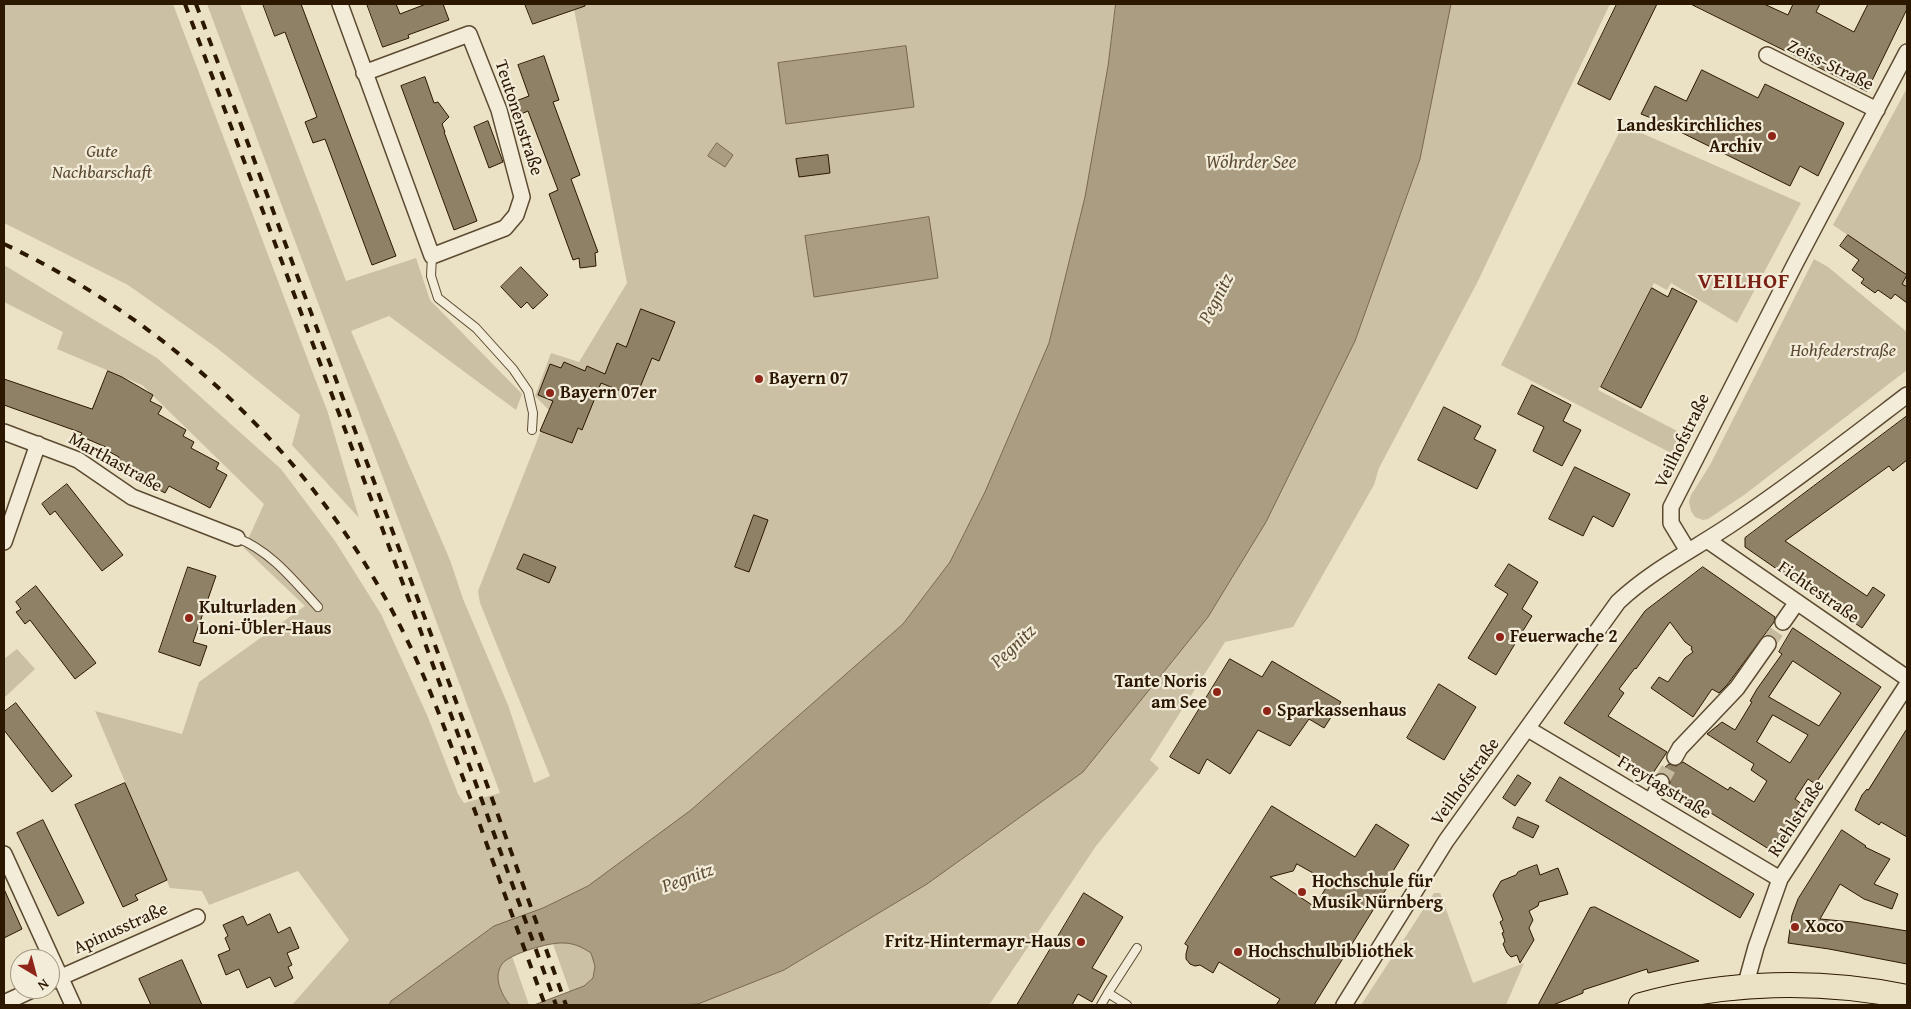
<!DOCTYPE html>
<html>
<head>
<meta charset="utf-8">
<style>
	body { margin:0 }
	#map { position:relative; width:1911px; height:1009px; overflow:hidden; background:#ebe2c5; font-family:"Gentium Book Plus",serif }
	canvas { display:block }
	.frame { position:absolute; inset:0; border:5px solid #2c1700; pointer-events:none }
	.north { position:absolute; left:10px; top:949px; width:50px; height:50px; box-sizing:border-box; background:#f2ecd9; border:1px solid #a39782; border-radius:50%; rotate:143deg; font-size:14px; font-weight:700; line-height:20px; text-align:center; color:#2c1700 }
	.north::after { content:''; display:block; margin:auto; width:18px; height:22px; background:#8f2418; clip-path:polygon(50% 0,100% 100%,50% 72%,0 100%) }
</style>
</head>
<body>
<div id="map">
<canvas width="1911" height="1009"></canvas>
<div class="frame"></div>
<div class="north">N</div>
</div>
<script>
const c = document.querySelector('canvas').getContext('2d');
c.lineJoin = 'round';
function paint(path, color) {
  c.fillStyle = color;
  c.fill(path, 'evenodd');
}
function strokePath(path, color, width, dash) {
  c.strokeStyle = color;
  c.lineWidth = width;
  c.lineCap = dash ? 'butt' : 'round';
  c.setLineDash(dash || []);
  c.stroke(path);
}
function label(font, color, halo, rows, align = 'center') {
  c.font = font + ' "Gentium Book Plus",serif';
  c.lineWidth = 4.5;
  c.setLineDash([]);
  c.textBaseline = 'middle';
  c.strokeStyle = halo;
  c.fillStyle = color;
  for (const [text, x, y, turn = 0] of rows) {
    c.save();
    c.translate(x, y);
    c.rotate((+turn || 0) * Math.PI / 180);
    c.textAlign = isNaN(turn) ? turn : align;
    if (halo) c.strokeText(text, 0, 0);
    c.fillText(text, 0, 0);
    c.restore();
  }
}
const green = new Path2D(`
	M4,4h169l155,409 31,105 -67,-73 8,-30 -83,-67 -89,-63 -124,-62z
	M207,4h33l106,277 70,-23 14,42 92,94 -6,16 -127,-94 -38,15 99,229 13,39 45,106 26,78 16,-7 -70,-173 -2,-12 71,-181 -14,-14 16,-43 28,9 48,-79 -54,-279h543l-8,62 -23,131 -36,146 -64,149 -35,70 -47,62 -212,186 -103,76 -45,22 -49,18 -102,75 -3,4h-97l57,-65 -51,-69 -89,34 -7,-14 -32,-3 -75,-177 87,23 17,-52 106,-76 -61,-58 20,-44 -122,-119 -85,-36 6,-17 -59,-30v-37l153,93 124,111 54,72 46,73 46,101 31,79 6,9 36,-10z
	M1451,4h159l-133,279 -98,185 -5,17 -81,142 -68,15 -75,118 9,8 -63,78 -107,159h-312l21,-1 86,-34 143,-86 156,-112 125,-155 58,-95 89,-181 65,-182z
	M1907,88v215l-12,-9 -4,5 -13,-9 -3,3 -14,-10 3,-4 -12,-9 15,-22 -34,-23z
	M1623,125l178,78 -64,120 -66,-40 -4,7 -13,-7 -56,107 85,44 -10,20 -172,-89z
	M1814,259l14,8 79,65v38l-163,125 -36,24 -5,1 -8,-3 -4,-6 -2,-9 2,-7 19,-30z
	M17,649l18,20 -31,29v-39z
	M1434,893h6l33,90 51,-20 -18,42h-145z
	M562,942l18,3 11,8 4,13 -2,12 -9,8 -14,6 -17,-48z
	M512,956l17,49 -20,-1c-7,-11 -17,-27 -7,-40 2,-3 7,-5 10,-8z`);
const water = new Path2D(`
	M1116,4h335l-31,155 -65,182 -89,181 -58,95 -125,155 -156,112 -143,86 -86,34 -21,1h-143l50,-19 9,-8 2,-12 -4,-13c-9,-6 -17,-10 -28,-10 -13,-1 -54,11 -61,21 -9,13 -1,29 7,40l4,1h-124l2,-4 103,-75 49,-18 45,-22 103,-76 212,-186 47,-62 35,-70 64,-149 36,-146 23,-131z
	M906,46l8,61 -128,17 -8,-61z
	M717,143l16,12 -8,12 -17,-11z
	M929,217l9,61 -124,19 -9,-61z`);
const building = new Path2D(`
	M263,4h38l95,252 -24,9 -47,-126 -12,4 -8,-21 12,-5 -32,-85 -10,4z
	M367,4h29l4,10 26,-10h17l6,16 -41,15 1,3 -26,9z
	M525,4h60v2l-52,18z
	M1617,4h40l-47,96 -32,-16z
	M1691,4h73l24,11 5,-11h27l-4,8 38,20 14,-28h39v5l-40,82z
	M544,56l15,44 -6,2 27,73 -9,4 27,73 -3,1 1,13 -16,2 -1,-10 -6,2 -24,-66 9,-4 -30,-79 -7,3 -5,-13 13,-5 -11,-31z
	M1702,70l56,28 7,-14 79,39 -26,53 -18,-10 -10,20 -134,-66 -15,-6 14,-28 31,15z
	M425,77l9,26 4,-1 11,15 -7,7 3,8h-1l33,89 -23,9 -53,-144z
	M488,121l15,41 -14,6 -15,-41z
	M828,155l2,18 -31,4 -3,-18z
	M1848,235l59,40 -5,9 5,3v16l-12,-9 -4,5 -13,-9 -3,3 -14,-10 3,-4 -12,-9 7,-10 -19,-14z
	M521,267l27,28 -15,14 -6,-7 -6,6 -20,-21z
	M1652,288l16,9 4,-9 25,13 -56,107 -40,-21z
	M641,309l34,13 -16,39 -7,-3 -16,39 -35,-14 -19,47 -4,-2 -6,15 -32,-12 13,-30 -15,-6 12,-31 11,4 3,-6 21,9 2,-5 18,8 12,-31 9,4z
	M108,371l14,6 31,18 -3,6 12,6 -4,7 28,16 -3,6 11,6 -3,6 28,15 -3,6 11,6 -17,33 -41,-22 -4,7 -51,-27 5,-9 -13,-7 2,-2 -28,-12 2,-3 -78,-28v-26l88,30z
	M1532,385l39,20 -8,16 18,9 -19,36 -29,-15 11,-24 -26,-13z
	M1444,407l37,19 -7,13 22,11 -19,39 -59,-29z
	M1907,416v44l-14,11 -4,-5 -104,75 82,55 6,-9 12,8 -23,33 -117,-81v-9z
	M1575,467l55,27 -17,33 -20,-11 -10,20 -34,-17z
	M67,484l56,71 -21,16 -47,-60 -5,4 -8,-11z
	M754,515l14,5 -19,52 -14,-5z
	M524,554l32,13 -7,16 -32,-14z
	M1509,564l29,18 -16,27 10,7 -36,59 -28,-17 40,-64 -13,-8z
	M188,567l28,9 -23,66 14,4 -7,20 -41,-14z
	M1703,567l72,50 -1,5 -47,63 -8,8 -7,-4 -19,28 -42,-29 8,-11 9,5 17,-24 8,-6 -2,-3 1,-2 -7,-5 -15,-20 -34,47 -1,-1 -16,21 5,4 -16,23 59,36 -16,24 -87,-53 81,-112z
	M36,586l60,77 -21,16 -45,-59 -5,4 -9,-12 5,-3 -5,-7z
	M1793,628l88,59 -66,97 -7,-5 -13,20 7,5 -30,47 -103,-64 1,-5 -2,-6 -3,-3h-7l11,-9 7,2 7,-4 45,28 2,-3 24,15 13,-21 -16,-11 3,-6 -47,-30 15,-12 13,8 17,-28 -2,-1 7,-12 25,-35 -3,-2zM1793,661l48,32 -22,33 -50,-29zM1773,715l35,20 -18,28 -33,-21z
	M1230,659l32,18 10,-16 69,41 -17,26 -15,-9 -19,27 -32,-16 -28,44 -23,-15 -8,15 -29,-17z
	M1439,684l37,23 -32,53 -37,-22z
	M16,703l56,73 -20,16 -48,-62v-18z
	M1907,729v108l-26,-15 -2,3 -24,-15 7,-15 5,-6 1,1z
	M1518,775l13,8 -16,23 -12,-8z
	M1560,777l194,117 -14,24 -194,-117z
	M125,783l42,97 -32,15 3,5 -15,7 -48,-102z
	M1272,806l83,51 21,-33 33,21 -19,31 3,2 -79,127h-38l4,-6 -61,-37 -6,11 -13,-8 -5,1 -5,-2 -4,-5v-5l2,-8 -3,-2zM1297,864l32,18 -14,25 -45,-30 23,-6z
	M1518,817l21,9 -6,12 -20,-10z
	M43,820l41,83 -26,13 -41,-83z
	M1842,830l24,16 -1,1 25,12 -16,25 24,10 -6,15 -28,-10 -24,-15 -20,35 33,3 54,9v33l-78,-15 -41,-6 4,-28 6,-16z
	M1537,865l3,10 18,-7 10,26 -29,8 -1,4 -9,5 4,9 -4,8 5,12 -14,23 -3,-8 -6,2 -4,-4 -4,-9 2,-3 -3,-8 2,-1 -4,-10 3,-2 -10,-25 8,-14 15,-6 2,-3z
	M4,889l18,40 -18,9z
	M1084,893l39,24 -31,51 15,8 -15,26 -14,-8 -6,11h-55z
	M1595,907l89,46 15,8 -51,12 -1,-4 -64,21v3l-30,12h-15l52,-97z
	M270,914l8,19 12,-6 9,21 -12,5 5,12 -4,2 5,11 -18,9 -5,-10 -23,11 -8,-19 -13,6 -8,-20 12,-5 -5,-12 3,-2 -5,-11 20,-9 4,9z
	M182,960l20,45h-51l-12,-26z`);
const minorTunnel = new Path2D(`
	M1768,644l15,-22
	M1661,782l14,-25`);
const service = new Path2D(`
	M432,256l-1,20 7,22 38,30 37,41 15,22 5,22 -1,17
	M237,538c34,13 57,43 81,69
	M1101,1005l7,-12
	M1127,1005l-19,-12 29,-45`);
const minor = new Path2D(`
	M340,4l92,252 73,-28 11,-13 6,-18 -23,-87 -30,-76 -105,39
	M1767,55l110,55
	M4,432l74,28 54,37 105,41
	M1707,540l200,138
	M4,542l34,-98
	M1688,551l-17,-28v-16l125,-245 111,-210
	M1783,622l14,-20
	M1528,729l252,150
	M1675,757l5,-9 57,-60 31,-44
	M1651,802l10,-20
	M4,854l69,151
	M50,982l147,-65
	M1745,987l11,-40 24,-68 127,-194
	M4,1003l30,-14
	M1344,1005l102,-164 172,-239c36,-34 81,-55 121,-83 58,-39 113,-82 168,-124`);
const primary = new Path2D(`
	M1641,1005c86,-24 179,-26 266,-8`);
const rail = new Path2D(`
	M185,4l232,617 139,384
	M196,4l293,786 77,215
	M4,244c167,79 308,211 393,376 28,53 48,109 69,166 26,73 52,146 79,219`);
const markers = [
	[1772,136,5,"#8f2418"],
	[759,379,5,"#8f2418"],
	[550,393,5,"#8f2418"],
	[189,618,5,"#8f2418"],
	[1500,637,5,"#8f2418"],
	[1217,692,5,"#8f2418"],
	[1267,711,5,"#8f2418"],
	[1302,892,5,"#8f2418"],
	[1795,927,5,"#8f2418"],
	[1081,942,5,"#8f2418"],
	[1238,952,5,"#8f2418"]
];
const streetNames = [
	["Zeiss-Straße",1830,66,26],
	["Teutonenstraße",518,118,72],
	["Veilhofstraße",1683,441,-64],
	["Marthastraße",115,463,29],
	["Fichtestraße",1818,593,35],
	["Veilhofstraße",1466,782,-54],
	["Freytagstraße",1664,788,31],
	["Riehlstraße",1797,819,-57],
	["Apinusstraße",121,929,-24]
];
const poiNames = [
	["Landeskirchliches",1762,126,"right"],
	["Archiv",1762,147,"right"],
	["Bayern 07",769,379],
	["Bayern 07er",560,393],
	["Kulturladen",199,608],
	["Loni-Übler-Haus",199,629],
	["Feuerwache 2",1510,637],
	["Tante Noris",1207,682,"right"],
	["am See",1207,703,"right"],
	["Sparkassenhaus",1277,711],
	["Hochschule für",1312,882],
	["Musik Nürnberg",1312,903],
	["Xoco",1805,927],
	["Fritz-Hintermayr-Haus",1071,942,"right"],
	["Hochschulbibliothek",1248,952]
];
const parkNames = [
	["Gute",102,152],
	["Nachbarschaft",102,173],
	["Hohfederstraße",1843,351]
];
const waterNames = [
	["Wöhrder See",1251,163],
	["Pegnitz",1217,299,-62],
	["Pegnitz",1014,647,-43],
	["Pegnitz",688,879,-20]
];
const districtNames = [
	["VEILHOF",1744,282]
];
paint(green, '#cbbfa4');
paint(water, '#aa9d82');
strokePath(water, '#78674e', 1);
paint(building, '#8f8166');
strokePath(building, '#2c1700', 1);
strokePath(minorTunnel, '#c5b99e', 15, [15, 8]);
strokePath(service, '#5c4a31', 10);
strokePath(minor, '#5c4a31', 18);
strokePath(primary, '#2c1700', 26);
strokePath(service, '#f2ecd9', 8);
strokePath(minor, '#f2ecd9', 15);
strokePath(primary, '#ebe2c5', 24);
strokePath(rail, '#2c1700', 4, [9, 9]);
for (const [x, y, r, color] of markers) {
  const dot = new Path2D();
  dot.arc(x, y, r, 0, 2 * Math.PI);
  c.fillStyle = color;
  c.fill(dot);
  strokePath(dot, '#f2ecd9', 2);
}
label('18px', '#2c1700', '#f2ecd9', streetNames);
label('bold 18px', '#2c1700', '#f2ecd9', poiNames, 'left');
label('italic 18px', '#5c4931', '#f2ecd9', parkNames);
label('italic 19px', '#5e4d34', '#f2ecd9', waterNames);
c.letterSpacing = '1px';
label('bold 22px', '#7a1f14', '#f2ecd9', districtNames);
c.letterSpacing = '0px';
</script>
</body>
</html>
